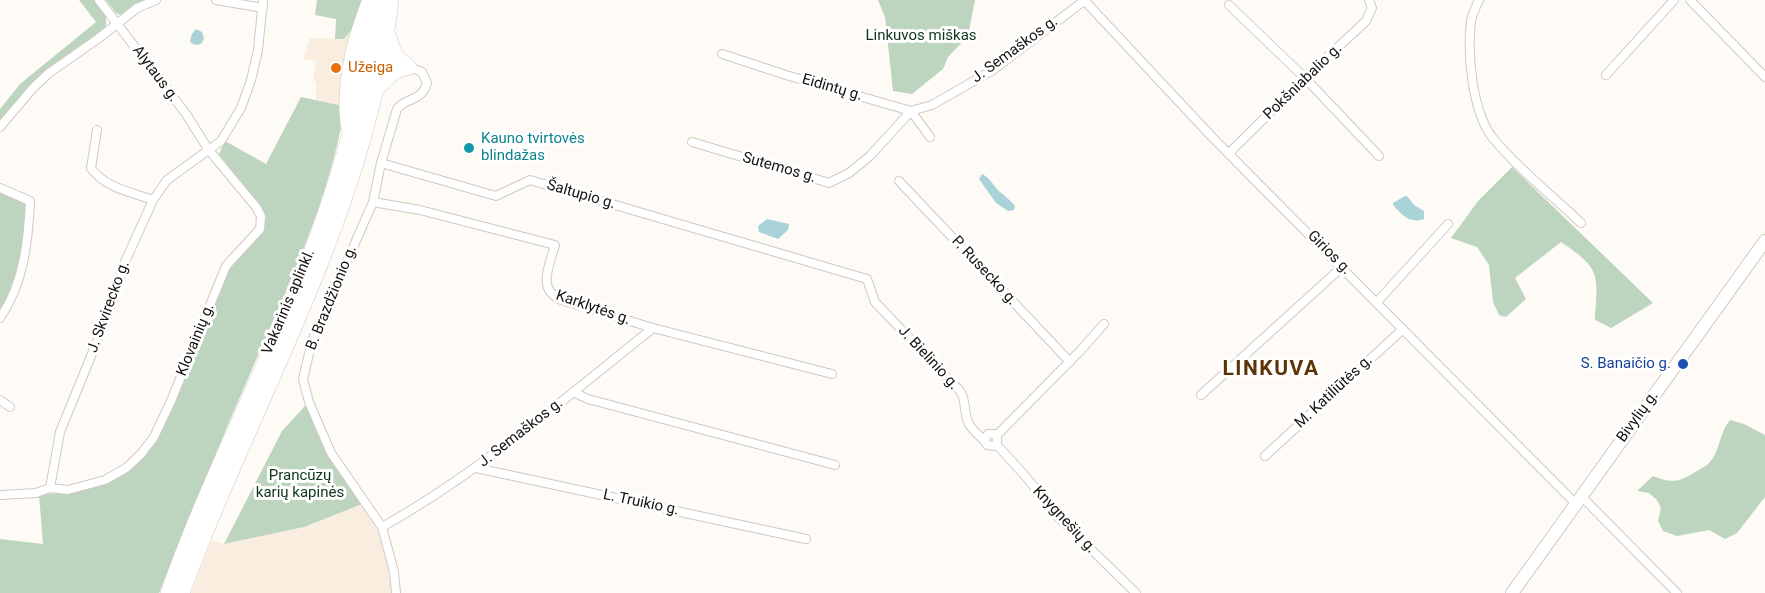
<!DOCTYPE html>
<html>
<head>
<meta charset="utf-8">
<style>
	body { margin:0 }
	canvas { display:block; background:#fefaf6 }
</style>
</head>
<body>
<canvas width="1765" height="593"></canvas>
<script>
const c = document.querySelector('canvas').getContext('2d');
c.lineJoin = 'round';
function paint(path, color) {
  c.fillStyle = color;
  c.fill(path, 'evenodd');
}
function strokePath(path, color, width, dash) {
  c.strokeStyle = color;
  c.lineWidth = width;
  c.lineCap = dash ? 'butt' : 'round';
  c.setLineDash(dash || []);
  c.stroke(path);
}
function label(font, color, halo, rows, align = 'center') {
  c.font = font + ' Roboto,sans-serif';
  c.lineWidth = 6;
  c.setLineDash([]);
  c.textBaseline = 'middle';
  c.strokeStyle = halo;
  c.fillStyle = color;
  for (const [text, x, y, turn = 0] of rows) {
    c.save();
    c.translate(x, y);
    c.rotate((+turn || 0) * Math.PI / 180);
    c.textAlign = isNaN(turn) ? turn : align;
    if (halo) c.strokeText(text, 0, 0);
    c.fillText(text, 0, 0);
    c.restore();
  }
}
const built = new Path2D(`
	M359,21l-16,85 -27,-5v-19l-3,-1 3,-20 -13,-2 7,-21 34,1z
	M362,504l14,22 7,15 9,52h-201l21,-53 12,4 80,-17z`);
const green = new Path2D(`
	M79,0h17c7,10 13,16 9,29l-62,44 -43,49v-13l20,-25 76,-62z
	M106,0h41l-26,15 -5,-2z
	M317,0h49l-7,21 -15,18h-9l1,-20 -21,-4z
	M878,0h97l-7,36 -20,21 -5,12 -31,25 -19,-3 -8,-74z
	M301,97l42,9 1,6c-16,91 -57,177 -94,262 -32,72 -61,146 -91,219h-159v-54l43,5 -4,-49 47,-5 21,-8 34,-26 87,-187c4,-6 7,-11 12,-16 14,-14 29,-19 23,-42l-44,-57 6,-13 41,23z
	M1512,167l141,136 -42,25 -16,-8c3,-46 6,-51 -34,-78l-46,36 11,21 -20,18 -7,-2 -6,-13 -4,-37 -12,-18 -26,-9 27,-37z
	M0,192l24,9 3,4 -7,58 -13,36 -7,12z
	M306,405l11,28 13,25 32,46 -58,23 -80,17 58,-113z
	M1730,420l14,4 21,11v62l-28,36 -12,6 -16,-9 -32,6 -14,-5 -5,-10 3,-13 -4,-8 -8,-7 -12,-2 16,-15c21,8 26,6 44,-5 4,-3 10,-5 12,-8 11,-11 10,-30 21,-43z`);
const water = new Path2D(`
	M196,29l6,3 2,6 -2,5 -4,2 -6,-1 -2,-3 2,-7z
	M982,174c9,4 11,12 18,18 5,4 10,8 15,14l-1,4 -6,1 -12,-8 -17,-24z
	M1405,196h2l7,9 10,6v8c-14,5 -22,-4 -31,-14v-2z
	M767,219l22,5 -1,6 -10,9 -19,-7 -1,-6z`);
const street = new Path2D(`
	M216,0l47,8
	M1084,0l128,137 364,367
	M1479,0c-3,7 -7,14 -8,21 -4,33 1,89 21,116 23,29 62,60 89,86
	M1690,0l75,77
	M1229,5l76,73 74,78
	M722,54l64,21 125,36 19,26
	M409,67l13,5 5,11c-6,20 -20,13 -30,26l-16,54 115,33 34,-16 337,99 8,23 85,89c7,10 3,22 9,33 4,8 14,13 18,21l7,1 3,-4v-4l-3,-4h-6l-3,5
	M1606,75l68,-75
	M0,127l33,-39 16,-15 50,-35 38,-30 19,-8
	M97,130l-6,38c14,20 40,24 62,32
	M692,142l137,41 20,-10 21,-17 41,-45 21,-6 61,-35 92,-70
	M1229,153l76,-75 61,-57 6,-13 -3,-8
	M381,163l-8,39 -61,139 -9,38 6,23 22,51 51,74 12,45 2,21
	M899,181l171,181
	M0,188l30,13c-2,41 -6,82 -30,117
	M373,202l47,8 135,35c-5,20 -19,44 6,55l92,28 179,46
	M1377,302l71,-78
	M573,392l15,7 247,66
	M1201,395l141,-128
	M0,400l10,7
	M996,436l84,-85 24,-27
	M996,444l31,34 31,39 78,76
	M1265,456l138,-127
	M476,468l330,71
	M50,488l10,-56 49,-120 15,-48 29,-64 14,-20 54,-39 20,-33 10,-28 7,-30 5,-50
	M0,495l36,-2 14,-5 18,2 37,-10 21,-12 15,-14 13,-17 17,-36 55,-135 34,-37 1,-13 -5,-9 -48,-58 -22,-35 -87,-114
	M1581,496l96,97
	M382,527c98,-55 183,-129 271,-199`);
const secondary = new Path2D(`
	M1512,593l253,-352`);
const highway = new Path2D(`
	M387,33l9,24 13,10
	M375,90l20,-19 14,-4
	M348,125c-5,-43 6,-85 22,-125
	M168,593c45,-127 110,-246 155,-373 25,-72 44,-145 54,-220
	M182,593c72,-196 186,-382 209,-593`);
const markers = [
	[336,68,6,"#e8710a"],
	[469,148,6,"#0f9aa8"],
	[1683,364,6,"#1a4fb4"]
];
const parkNames = [
	["Linkuvos miškas",921,36],
	["Prancūzų",300,476],
	["karių kapinės",300,493]
];
const streetNames = [
	["J. Semaškos g.",1015,50,-36],
	["Alytaus g.",155,74,53],
	["Pokšniabalio g.",1303,82,-44],
	["Eidintų g.",832,88,16],
	["Sutemos g.",779,168,16],
	["Šaltupio g.",581,195,16],
	["Girios g.",1329,253,45],
	["P. Rusecko g.",984,271,47],
	["B. Brazdžionio g.",332,298,-68],
	["Vakarinis aplinkl.",289,302,-67],
	["J. Skvirecko g.",109,307,-70],
	["Karklytės g.",593,308,19],
	["Klovainių g.",196,340,-68],
	["J. Bielinio g.",928,358,47],
	["M. Katiliūtės g.",1334,392,-43],
	["Bivylių g.",1638,417,-54],
	["J. Semaškos g.",521,433,-38],
	["L. Truikio g.",641,503,12],
	["Knygnešių g.",1064,520,47]
];
const foodNames = [
	["Užeiga",348,68]
];
const cultureNames = [
	["Kauno tvirtovės",481,139],
	["blindažas",481,156]
];
const transitNames = [
	["S. Banaičio g.",1671,364]
];
const districtNames = [
	["LINKUVA",1271,370]
];
paint(built, '#f9ede0');
paint(green, '#bdd5be');
paint(water, '#a9d3d7');
strokePath(street, '#d0c9c3', 10);
strokePath(secondary, '#d0c9c3', 14);
strokePath(highway, '#d0c9c3', 16);
strokePath(street, '#fff', 8);
strokePath(secondary, '#fff', 12);
strokePath(highway, '#fff', 15);
for (const [x, y, r, color] of markers) {
  const dot = new Path2D();
  dot.arc(x, y, r, 0, 2 * Math.PI);
  c.fillStyle = color;
  c.fill(dot);
  strokePath(dot, '#fff', 2);
}
label('15px', '#0d3615', '#fff', parkNames);
label('15px', '#151311', '#fff', streetNames);
label('15px', '#c56008', '#fff', foodNames, 'left');
label('15px', '#0d838f', '#fff', cultureNames, 'left');
label('15px', '#164399', '#fff', transitNames, 'right');
c.letterSpacing = '1.5px';
label('bold 21px', '#5d3406', '#fff', districtNames);
c.letterSpacing = '0px';
</script>
</body>
</html>
